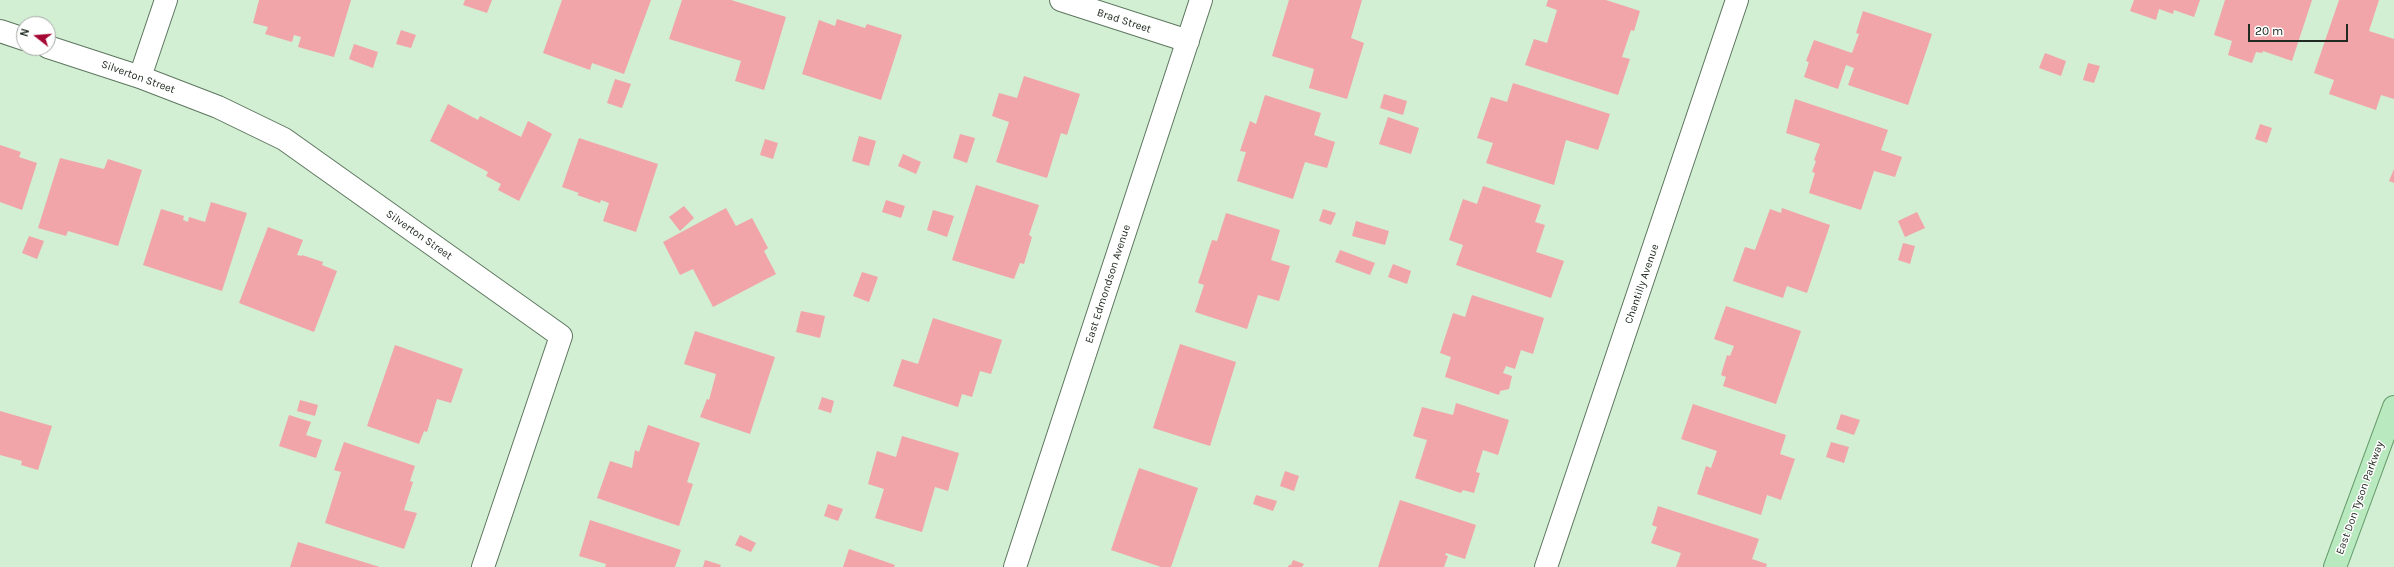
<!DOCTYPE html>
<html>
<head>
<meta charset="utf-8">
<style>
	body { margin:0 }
	#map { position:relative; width:2394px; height:567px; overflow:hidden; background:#d2eed3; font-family:Karla,sans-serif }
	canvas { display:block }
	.north { position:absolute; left:16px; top:16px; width:40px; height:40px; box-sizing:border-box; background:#fff; border:1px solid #a6aaa6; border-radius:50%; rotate:287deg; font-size:11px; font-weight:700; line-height:16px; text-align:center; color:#202a20 }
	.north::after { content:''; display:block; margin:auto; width:14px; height:18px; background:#a40733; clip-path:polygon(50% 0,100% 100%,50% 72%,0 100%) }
	.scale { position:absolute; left:2248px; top:24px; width:100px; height:18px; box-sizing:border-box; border:2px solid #202a20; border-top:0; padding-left:5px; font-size:12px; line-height:14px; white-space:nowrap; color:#202a20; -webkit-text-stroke:3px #fff; paint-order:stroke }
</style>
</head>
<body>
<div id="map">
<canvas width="2394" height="567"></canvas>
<div class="north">N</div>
<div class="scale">20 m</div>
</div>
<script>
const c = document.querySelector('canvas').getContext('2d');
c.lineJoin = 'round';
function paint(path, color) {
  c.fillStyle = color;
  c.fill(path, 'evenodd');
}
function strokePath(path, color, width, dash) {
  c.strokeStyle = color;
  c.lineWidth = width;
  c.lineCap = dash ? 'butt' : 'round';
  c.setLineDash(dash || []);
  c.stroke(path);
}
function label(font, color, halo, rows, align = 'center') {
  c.font = font + ' Karla,sans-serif';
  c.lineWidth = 3;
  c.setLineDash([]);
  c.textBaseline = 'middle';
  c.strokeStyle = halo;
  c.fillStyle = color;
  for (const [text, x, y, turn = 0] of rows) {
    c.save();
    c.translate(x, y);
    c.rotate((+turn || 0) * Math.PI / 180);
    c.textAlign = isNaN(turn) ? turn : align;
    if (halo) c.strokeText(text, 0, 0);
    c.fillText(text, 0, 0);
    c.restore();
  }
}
const building = new Path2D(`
	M259,0h92l-17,57 -36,-10 3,-10 -7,-2 -2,7 -27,-8 3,-7 -15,-4z
	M465,0h27l-5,13 -24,-8z
	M562,0h89l-27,74 -32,-11 -2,7 -47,-17z
	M682,0h49l55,17 -22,73 -29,-9 6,-20 -72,-22z
	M1289,0h73l-11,38 13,5 -17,56 -38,-11 5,-19 -42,-13z
	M1548,0h58l34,11 -6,20 -3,-1 -9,27 8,2 -12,36 -93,-30 9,-26 13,4 10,-33 -11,-4z
	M2134,0h66l-6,17 -20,-7 -1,4 -14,-5 -3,11 -26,-9z
	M2225,0h87l-20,61 -29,-10 -1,2 -6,-1 -4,11 -24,-8 4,-14 -18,-6z
	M2339,0h40l-10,31 25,8v60l-13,-4 -5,15 -47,-16 5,-14 -20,-7z
	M1863,11l69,23 -24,71 -60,-20 6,-17 -8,-3 -8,24 -34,-12 5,-15 -3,-1 8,-21 38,13 7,-19 -3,-1z
	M837,19l28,9 2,-4 35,11 -21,65 -79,-26 17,-54 16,6z
	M401,30l15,5 -5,13 -15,-4z
	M354,44l24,8 -5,16 -24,-9z
	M2045,53l21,8 -5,15 -22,-8z
	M2088,63l12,3 -6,17 -11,-3z
	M1024,76l56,18 -13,41 -6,-2 -14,45 -51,-16 13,-40 -17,-6 7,-23 18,5z
	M615,79l16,5 -9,24 -15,-5z
	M1513,83l97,31 -12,36 -32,-10 -12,45 -68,-22 7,-20 -16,-5 14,-41 16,5z
	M1384,94l23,7 -4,14 -23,-7z
	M1265,95l56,18 -7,22 21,7 -8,26 -22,-6 -12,37 -56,-18 9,-29 -6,-1 10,-30 6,3z
	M1795,99l93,31 -7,20 21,7 -7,20 -21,-6 -13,39 -52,-17 6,-20 -3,-1 4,-11 -2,-1 6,-16 -34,-11z
	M448,104l30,16 2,-4 41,21 7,-16 24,13 -33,67 -21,-11 3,-6 -15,-8 2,-4 -58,-31z
	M1388,117l31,11 -8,26 -32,-10z
	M2260,124l12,4 -5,15 -12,-4z
	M960,134l15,4 -8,25 -14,-5z
	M859,136l17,5 -7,25 -17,-5z
	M579,138l79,26 -22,68 -33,-11 6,-18 -8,-3 -1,3 -23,-8 2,-2 -17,-6z
	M765,139l13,4 -5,16 -13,-4z
	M0,145l21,7 -2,5 18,6 -15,47 -22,-8z
	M903,154l18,8 -5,12 -18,-8z
	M60,158l44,11 4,-10 34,11 -24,76 -50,-15 -2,5 -28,-8z
	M2394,169v14l-5,-2z
	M976,185l63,20 -10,30 3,2 -8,27 -4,-1 -6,16 -62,-19z
	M1483,186l58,19 -6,17 10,3 -9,27 28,9 -13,37 -95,-33 7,-20 -14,-5 14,-41 14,5z
	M886,200l19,6 -4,12 -19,-6z
	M211,202l36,11 -25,78 -79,-26 18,-56 23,7 -1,4 5,2 1,-5 16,5z
	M684,206l10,12 -14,13 -11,-14z
	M726,208l10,18 16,-8 16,30 -4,3 12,23 -63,33 -20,-38 -13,6 -17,-33z
	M1782,208l48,17 -23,68 -20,-7 -4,12 -50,-17 12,-34 10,3 15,-41 11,4z
	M1323,209l13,4 -5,12 -12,-4z
	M933,210l21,6 -7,21 -20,-7z
	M1917,212l8,16 -20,9 -7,-16z
	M1226,213l54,17 -9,30 19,6 -11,35 -21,-6 -11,34 -52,-17 9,-27 -6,-2 14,-43 5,1z
	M1356,221l33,10 -4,14 -33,-9z
	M268,227l35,13 -6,15 5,1v-1l21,7 -1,3 15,6 -23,61 -75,-29z
	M29,236l15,5 -7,18 -15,-6z
	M1903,243l12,3 -5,18 -12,-4z
	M1340,250l35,13 -5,12 -35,-13z
	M1393,264l18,7 -4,13 -19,-7z
	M862,272l16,5 -9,25 -16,-6z
	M1472,295l72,23 -11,36 -12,-4 -6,19 -9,-3 -3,7 9,3 -3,13 -9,2 -1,4 -54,-18 6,-20 -11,-4 13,-40 12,4z
	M1726,306l75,25 -25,73 -53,-18 3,-9 -5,-2 6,-20 3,1 4,-10 -20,-7z
	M801,311l24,5 -5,22 -24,-6z
	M933,318l69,22 -11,34 -11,-3 -8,26 -10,-3 -4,13 -65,-21 9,-27 16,5z
	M695,331l80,26 -25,77 -50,-17 7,-18 2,1 7,-26 -32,-10z
	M1180,344l56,18 -26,84 -57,-18z
	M395,345l68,24 -12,34 -14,-4 -10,33 -3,-1 -5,13 -52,-18z
	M822,397l12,4 -3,12 -13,-4z
	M300,400l18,5 -3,11 -18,-5z
	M1456,403l53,17 -11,35 -15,-5 -7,22 4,1 -6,20 -11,-3 -2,3 -46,-15 12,-38 -14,-4 9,-29 31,8z
	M1693,404l93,31 -6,19 15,5 -14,41 -14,-5 -6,20 -64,-21 9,-28 5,2 6,-17 -36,-12z
	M0,411l52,15 -14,44 -17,-5 1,-4 -22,-6z
	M1841,414l19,6 -6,15 -18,-6z
	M289,415l22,7 -5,13 16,5 -6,18 -37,-12z
	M648,425l52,18 -13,39 6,2 -14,42 -82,-28 13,-37 22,7 3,-18 4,2z
	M902,436l57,17 -11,38 -13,-4 -13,45 -47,-14 9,-29 -16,-5 9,-33 19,6z
	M344,442l71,24 -5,15 3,1 -9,28 13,3 -13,36 -79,-26 16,-51 -7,-2z
	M1831,442l18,5 -5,16 -18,-6z
	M1139,468l59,20 -27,79h-10l-50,-17z
	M1285,471l14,5 -5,15 -14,-5z
	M1256,495l21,6 -4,10 -20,-7z
	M1400,500l76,25 -11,34 -19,-6 -1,2 3,1 -4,11h-66z
	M828,504l15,5 -5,12 -14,-5z
	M1658,506l101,33 -7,20 15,5 -1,3h-90l5,-14 -30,-10 6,-16 -5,-2z
	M590,520l91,30 -6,17h-70l1,-3 -27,-8z
	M740,535l16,8 -5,9 -16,-7z
	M298,542l82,25h-90z
	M849,549l46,16 -1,2h-51z
	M705,560l16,5 -1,2h-17z
	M1293,560l11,4 -2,3h-14l1,-2h2z`);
const minor = new Path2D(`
	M1061,0l127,41
	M0,31l24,8
	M48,47l92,30 78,30 66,32 277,197 -78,231
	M140,77l26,-77
	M1015,567l186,-567
	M1546,567l191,-567`);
const major = new Path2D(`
	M2335,567l59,-160`);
const streetNames = [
	["Brad Street",1124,21,18],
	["Silverton Street",138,77,20],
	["Silverton Street",419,235,35],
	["East Edmondson Avenue",1108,284,-72],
	["Chantilly Avenue",1642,284,-71],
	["East Don Tyson Parkway",2360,498,-70]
];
paint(building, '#f1a5a9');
strokePath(minor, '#5d775f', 24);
strokePath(major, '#669c6b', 24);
strokePath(minor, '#fff', 22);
strokePath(major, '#b9e9bf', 22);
label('11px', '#202a20', '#fff', streetNames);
</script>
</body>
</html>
